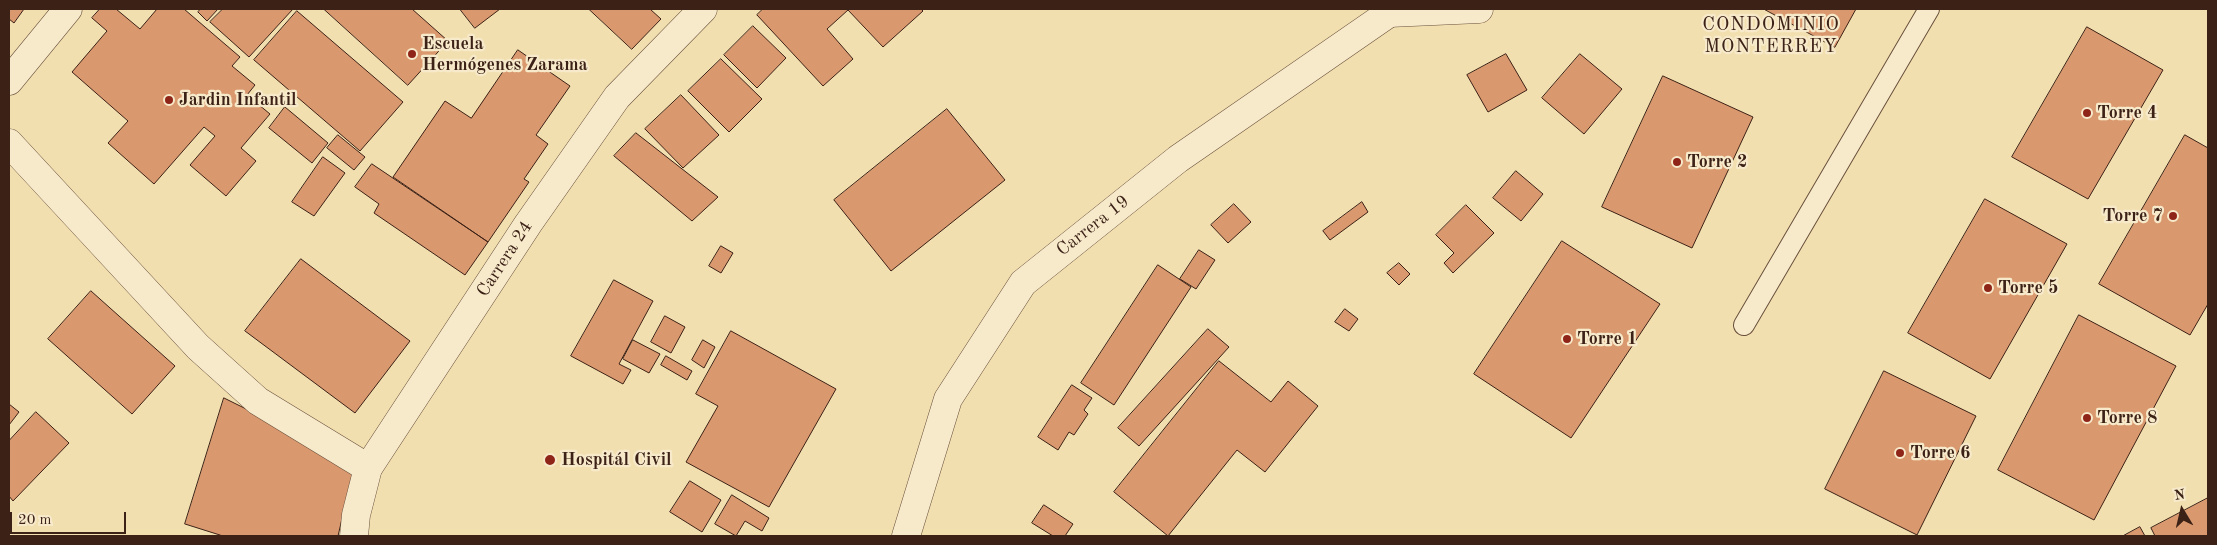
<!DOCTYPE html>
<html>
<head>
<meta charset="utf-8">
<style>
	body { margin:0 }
	#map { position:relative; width:2217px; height:545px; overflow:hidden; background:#f2dfaf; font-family:"Old Standard TT",serif }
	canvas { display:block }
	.frame { position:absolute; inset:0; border:10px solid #3c2116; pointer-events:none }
	.north { position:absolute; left:2157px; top:485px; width:50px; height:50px; -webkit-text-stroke:4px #f7eacb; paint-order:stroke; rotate:351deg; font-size:14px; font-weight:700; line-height:20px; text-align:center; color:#3c2116 }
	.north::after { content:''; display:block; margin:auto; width:18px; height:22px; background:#3c2116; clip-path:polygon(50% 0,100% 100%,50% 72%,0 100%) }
	.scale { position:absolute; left:10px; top:512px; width:116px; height:22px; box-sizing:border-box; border:2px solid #3c2116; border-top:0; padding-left:6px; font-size:15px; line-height:18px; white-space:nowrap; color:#3c2116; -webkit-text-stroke:4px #f7eacb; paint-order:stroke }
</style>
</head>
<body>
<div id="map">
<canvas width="2217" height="545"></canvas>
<div class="frame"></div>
<div class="north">N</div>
<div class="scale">20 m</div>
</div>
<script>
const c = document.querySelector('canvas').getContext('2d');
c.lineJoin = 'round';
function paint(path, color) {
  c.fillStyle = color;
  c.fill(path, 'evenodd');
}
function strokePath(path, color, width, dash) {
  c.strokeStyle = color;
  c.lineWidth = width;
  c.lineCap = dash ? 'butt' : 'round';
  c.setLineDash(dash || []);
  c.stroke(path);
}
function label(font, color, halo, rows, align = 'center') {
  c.font = font + ' "Old Standard TT",serif';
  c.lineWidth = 4.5;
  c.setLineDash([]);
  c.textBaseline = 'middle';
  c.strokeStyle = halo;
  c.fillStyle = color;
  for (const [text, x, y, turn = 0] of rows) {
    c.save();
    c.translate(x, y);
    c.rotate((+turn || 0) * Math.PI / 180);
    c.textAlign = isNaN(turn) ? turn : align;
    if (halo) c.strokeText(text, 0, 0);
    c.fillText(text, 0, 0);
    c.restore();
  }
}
const building = new Path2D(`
	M9,9h15l-10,14 -5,-4z
	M100,9h16l24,20 17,-20h27l56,48 -8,9 23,19 -8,10 23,19 -29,34 15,13 -30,35 -36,-31 25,-29 -11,-9 -50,57 -46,-41 20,-22 -56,-49 35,-41 -15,-13z
	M201,9h17l-11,12 -9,-9z
	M223,9h70l-44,48 -39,-35z
	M324,9h88l36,32 -40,44z
	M460,9h40l-25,19z
	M589,9h61l11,10 -29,30z
	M763,9h158l2,2 -40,36 -35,-37 -21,19 26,30 -30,27 -66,-71z
	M1764,9h92l-21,38z
	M297,11l106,91 -43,49 -106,-91z
	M753,26l33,32 -29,30 -33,-33z
	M2087,27l76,43 -75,129 -76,-42z
	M518,50l52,36 -34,49 12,9 -24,35 5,3 -41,60 -95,-65 52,-76 26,17z
	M1506,54l21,36 -39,22 -21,-37z
	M1580,54l42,35 -38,45 -42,-36z
	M721,59l41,40 -33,33 -41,-41z
	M1663,76l90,41 -61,131 -90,-41z
	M681,95l38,40 -36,33 -38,-39z
	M285,107l43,36 -16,20 -43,-35z
	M947,109l58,71 -114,91 -57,-71z
	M636,133l82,64 -26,24 -78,-65z
	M338,135l27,22 -11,13 -27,-22z
	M2185,135l23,13v156l-18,31 -91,-51z
	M323,157l22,16 -31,43 -22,-14z
	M372,164l116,78 -23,33 -91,-62 5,-9 -24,-17z
	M1516,171l27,23 -22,27 -28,-23z
	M1985,199l82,45 -77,135 -82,-46z
	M1362,202l6,10 -38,28 -7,-9z
	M1234,204l17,18 -23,21 -17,-18z
	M1466,205l28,28 -41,40 -9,-10 10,-10 -18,-18z
	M1562,241l98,63 -89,134 -97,-64z
	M721,246l12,7 -12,20 -12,-7z
	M1199,250l16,10 -19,29 -16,-10z
	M301,259l109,82 -55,72 -110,-82z
	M1399,263l11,11 -11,11 -12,-12z
	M1158,265l33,22 -77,118 -33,-22z
	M614,280l39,21 -34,63 12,6 -8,14 -52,-28z
	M91,291l84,75 -43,48 -84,-75z
	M1345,309l13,10 -9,12 -14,-9z
	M2079,315l97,51 -82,154 -96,-50z
	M665,316l20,11 -14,26 -20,-11z
	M1208,329l21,18 -90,99 -21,-18z
	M731,331l105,58 -67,118 -83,-45 32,-56 -22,-12z
	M633,340l27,14 -11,19 -26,-14z
	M703,340l12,7 -11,21 -12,-8z
	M666,356l26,15 -5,9 -26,-15z
	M1219,361l52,41 17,-21 30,25 -53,66 -28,-22 -69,86 -54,-44z
	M1884,371l92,45 -59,119 -92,-46z
	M1072,385l20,13 -8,12 4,4 -14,21 -5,-3 -11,18 -20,-13z
	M224,398l131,65 -17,73h-115l-38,-12z
	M9,404l10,8 -10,13z
	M36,412l33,31 -56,58 -4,-5v-55z
	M690,481l31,19 -19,32 -32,-20z
	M732,495l37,23 -7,13 -17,-10 -9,15 -21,-12z
	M2208,498v38h-53l-4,-8z
	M1044,505l29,19 -8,12h-12l-21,-13z
	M2140,527l5,9h-22z`);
const service = new Path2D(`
	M1744,325l185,-316`);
const minor = new Path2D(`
	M1389,13l90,-4
	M9,81l59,-72
	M9,143l189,204 60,54 110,67`);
const tertiary = new Path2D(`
	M354,536l2,-21 12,-47 160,-244 89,-127 86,-88
	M906,536l42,-137 75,-116 155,-124 217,-150`);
const markers = [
	[412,54,5,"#8f2418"],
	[169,100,5,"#8f2418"],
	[2087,113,5,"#8f2418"],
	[1677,162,5,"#8f2418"],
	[2173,216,5,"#8f2418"],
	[1988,288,5,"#8f2418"],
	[1567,339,5,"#8f2418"],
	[2087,418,5,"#8f2418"],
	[1900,453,5,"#8f2418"],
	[550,460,6,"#8f2418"]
];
const poiNames = [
	["Escuela",422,44],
	["Hermógenes Zarama",422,65],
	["Jardin Infantil",179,100],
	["Torre 4",2097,113],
	["Torre 2",1687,162],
	["Torre 7",2163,216,"right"],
	["Torre 5",1998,288],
	["Torre 1",1577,339],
	["Torre 8",2097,418],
	["Torre 6",1910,453],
	["Hospitál Civil",561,460]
];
const streetNames = [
	["Carrera 19",1093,226,-38],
	["Carrera 24",505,259,-57]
];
const neighbourhoodNames = [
	["CONDOMINIO",1771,25],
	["MONTERREY",1771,47]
];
paint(building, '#da986e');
strokePath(building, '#3c2116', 1);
strokePath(service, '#6a503c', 22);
strokePath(minor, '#6a503c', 29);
strokePath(tertiary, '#6a503c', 29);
strokePath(service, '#f7eacb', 20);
strokePath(minor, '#f7eacb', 28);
strokePath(tertiary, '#f7eacb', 28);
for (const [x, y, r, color] of markers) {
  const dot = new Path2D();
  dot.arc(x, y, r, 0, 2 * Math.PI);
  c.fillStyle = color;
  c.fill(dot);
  strokePath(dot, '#f7eacb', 2);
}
label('bold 18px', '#3c2116', '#f7eacb', poiNames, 'left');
label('18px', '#3c2116', '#f7eacb', streetNames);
c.letterSpacing = '1px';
label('19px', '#3c2116', '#f7eacb', neighbourhoodNames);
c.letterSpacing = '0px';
</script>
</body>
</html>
